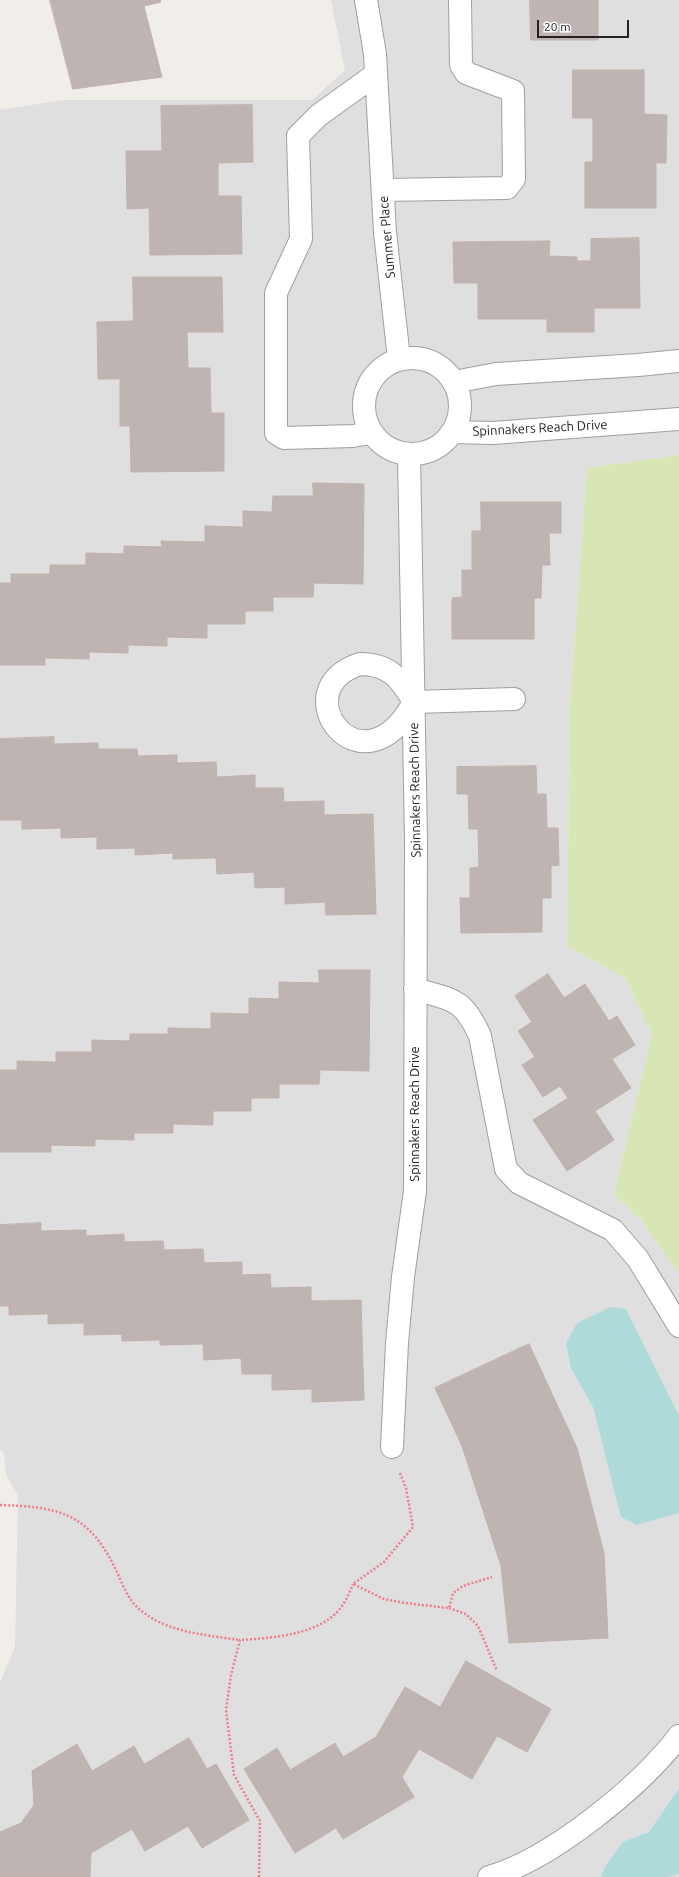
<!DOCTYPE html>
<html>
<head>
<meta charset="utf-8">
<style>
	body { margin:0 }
	#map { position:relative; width:679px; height:1877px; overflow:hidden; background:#f1ede9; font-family:Ubuntu,sans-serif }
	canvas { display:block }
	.scale { position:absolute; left:537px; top:20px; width:92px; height:18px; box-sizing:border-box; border:2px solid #222; border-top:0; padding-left:5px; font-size:12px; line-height:14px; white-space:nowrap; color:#222; -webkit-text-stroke:3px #fff; paint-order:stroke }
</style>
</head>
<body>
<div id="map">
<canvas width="679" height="1877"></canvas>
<div class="scale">20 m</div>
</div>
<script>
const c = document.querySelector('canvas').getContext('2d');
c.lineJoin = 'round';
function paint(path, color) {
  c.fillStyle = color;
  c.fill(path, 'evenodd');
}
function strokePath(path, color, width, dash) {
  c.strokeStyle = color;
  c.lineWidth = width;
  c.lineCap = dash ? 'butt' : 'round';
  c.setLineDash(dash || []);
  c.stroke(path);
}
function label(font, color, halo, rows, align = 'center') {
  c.font = font + ' Ubuntu,sans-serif';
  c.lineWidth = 4;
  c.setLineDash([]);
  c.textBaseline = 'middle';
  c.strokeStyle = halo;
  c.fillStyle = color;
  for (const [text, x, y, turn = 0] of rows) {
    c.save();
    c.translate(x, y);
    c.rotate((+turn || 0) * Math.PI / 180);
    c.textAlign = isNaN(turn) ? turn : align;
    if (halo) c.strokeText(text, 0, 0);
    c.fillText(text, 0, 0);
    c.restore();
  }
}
const residential = new Path2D(`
	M331,0h348v455l-92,13 -17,235 -3,243 58,32 27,56 -38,160 27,26 38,54v603h-679v-195l15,-35 3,-152 -11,-18 -4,-26h-3v-1341l63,-10h249l33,-30z`);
const grass = new Path2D(`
	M679,455v819l-38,-54 -27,-26 38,-160 -27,-56 -58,-32 3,-243 17,-235z`);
const water = new Path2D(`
	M611,1307l15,2 53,107v97l-42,12 -16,-8 -28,-110 -22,-39 -5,-25 11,-20z
	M678,1790h1v84l-10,3h-68l5,-12 17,-23 26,-10z`);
const building = new Path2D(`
	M50,0h110l1,2 -17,4 18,71 -89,12z
	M530,0h68v40h-67z
	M573,70h71v44l23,1 -1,48h-10v45h-71v-46h8v-44h-20z
	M252,105l1,57 -35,1v33h23l1,58 -92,1 -1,-47 -22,1 -1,-58h36l-1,-45z
	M639,238l1,70h-46v24h-47v-13h-69v-36h-24l-1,-41 97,-1 -1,15 28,1v4h14v-22z
	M133,277h89l1,55h-36l1,36h22l1,45h13v58l-93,1 -1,-46h-10v-47h-22l-1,-57 36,-1z
	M313,483l51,1 -1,100 -49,-1 -1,14h-40v14h-28v13h-38v14l-40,-1v9l-39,-1v8l-39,-1v7l-44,-1v7h-45v-82h11v-9h39v-9h36v-12l38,1v-8l38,1 -1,-6 44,1v-16l38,1v-16l29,1 1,-16h40z
	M481,502h80v31h-12l1,32h-8l-1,33h-7v41h-82v-41l10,-1v-27h10v-39h9z
	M54,737v7l44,-1v6h39l1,7 39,-1v8l39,-1 1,15 38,-2v13h28l1,14 40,-1v14l49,-1 3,100 -50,1 -1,-13 -40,2v-17l-30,1 -1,-16 -37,2 -1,-16 -43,1v-6l-38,2v-7l-38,1v-12l-36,1v-10l-39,1v-9h-22v-81z
	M536,766l1,28h9l1,34h11l1,37 -8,1v32h-9v34l-81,1 -1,-35h10v-30l9,-1 -1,-38h-9l-1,-35h-11v-27z
	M319,970h51l-1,101 -49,-1 -1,14h-40v14h-28v13h-38v14l-40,-1v9h-39v7l-39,-1v7l-44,-1v7h-51v-82h17v-9l39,1v-10h36v-12l38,1v-7h38v-6l43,1v-16l38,1v-16l30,1v-17l40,1z
	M548,974l16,24 21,-14 24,37 8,-5 18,29 -23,14 19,29 -36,23 19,29 -47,31 -34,-51 35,-22 -8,-12 -17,11 -21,-32 13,-8 -17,-26 14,-9 -17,-26z
	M41,1223v8l45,-1v6l38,-2v8l39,-1 1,9 39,-1 1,14 38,-1v13l28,-1 1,14 40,-1v14l50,-1 3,100 -52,2v-13l-40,1v-16h-30l-1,-16 -37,2 -1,-16 -43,1v-5l-38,1v-7l-38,1v-12l-36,1v-10l-39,1v-9h-9v-81z
	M529,1344l48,104 27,105 4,85 -99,5 -8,-77 -39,-120 -27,-58z
	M466,1661l85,48 -24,43 -30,-16 -25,43 -53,-30 -17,28 12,20 -71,42 -7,-11 -41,25 -51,-84 33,-21 13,22 45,-27 8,14 33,-20 29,-50 35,20z
	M189,1738l18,31 9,-5 33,56 -47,28 -14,-22 -43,25 -13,-22 -41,24 -1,24h-90v-45l21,-9 13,-18 -2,-34 45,-27 15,27 42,-25 10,18z`);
const path = new Path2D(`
	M400,1473l6,15 7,39 -29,35 -31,22 31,15 21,4 44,5 4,-15 10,-7 29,-9
	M0,1505c55,2 86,6 113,59 7,13 12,30 22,41 26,27 70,30 105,35
	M449,1608l17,6 12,12 19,45
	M259,1877l1,-56 -26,-46 -8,-65 5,-35 9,-35c32,-2 82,-5 102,-34 5,-7 8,-15 11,-22`);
const minor = new Path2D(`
	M366,0l9,54 10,178 14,127
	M383,190l124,-2 7,-9 -1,-88 -47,-18 -5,-8 -1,-65
	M364 406a48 48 0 1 1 96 0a48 48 0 1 1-96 0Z
	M454,382l42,-8 142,-9 41,-4
	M452,432l41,1 186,-14
	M370,433l-17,3 -69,2 -8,-5v-140l25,-54 -3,-103 21,-21 57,-41
	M360,664c29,0 40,14 54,38 -52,97 -133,-13 -54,-38z
	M414,702l100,-3
	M415,989c38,11 48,9 65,47l26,133 13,14 94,47 25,29 41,67
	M392,1447l5,-104 6,-66 12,-86 1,-351 -7,-385
	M489,1877c61,-17 151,-90 190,-141`);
const streetNames = [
	["Summer Place",387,237,-95],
	["Spinnakers Reach Drive",540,428,-3],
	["Spinnakers Reach Drive",415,790,-91],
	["Spinnakers Reach Drive",415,1114,-90]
];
paint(residential, '#e0dfdf');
paint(grass, '#d8e6b5');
paint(water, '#aedada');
paint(building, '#beb5b2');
strokePath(building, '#c2b1ad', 1);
strokePath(minor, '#9f9f9f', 24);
strokePath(path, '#ee7d8b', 2.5, [2, 2]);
strokePath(minor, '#fff', 22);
label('13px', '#222', '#fff', streetNames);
</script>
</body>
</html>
